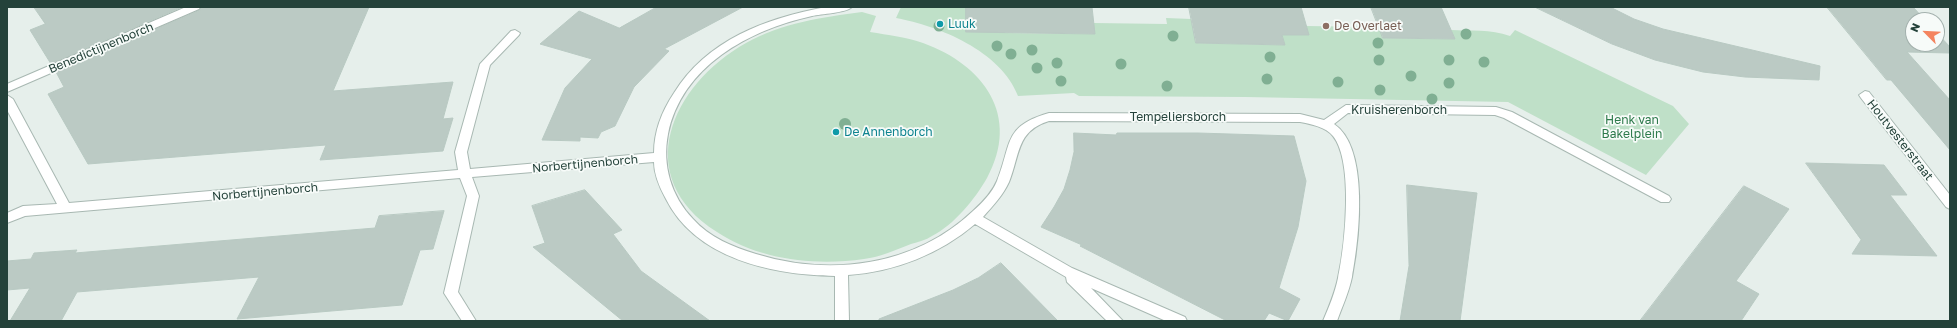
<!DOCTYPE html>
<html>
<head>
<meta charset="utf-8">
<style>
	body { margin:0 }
	#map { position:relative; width:1957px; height:328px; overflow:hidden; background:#e6efeb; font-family:"Golos Text",sans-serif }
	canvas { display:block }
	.frame { position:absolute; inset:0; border:8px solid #24423a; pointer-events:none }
	.north { position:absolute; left:1905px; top:12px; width:40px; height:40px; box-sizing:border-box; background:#f7fbf9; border:1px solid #a3b1ad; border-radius:50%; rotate:294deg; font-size:11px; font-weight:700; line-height:16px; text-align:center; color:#24423a }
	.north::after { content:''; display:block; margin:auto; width:14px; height:18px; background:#f4845f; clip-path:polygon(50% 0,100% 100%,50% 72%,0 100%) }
</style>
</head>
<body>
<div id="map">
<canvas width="1957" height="328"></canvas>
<div class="frame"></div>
<div class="north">N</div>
</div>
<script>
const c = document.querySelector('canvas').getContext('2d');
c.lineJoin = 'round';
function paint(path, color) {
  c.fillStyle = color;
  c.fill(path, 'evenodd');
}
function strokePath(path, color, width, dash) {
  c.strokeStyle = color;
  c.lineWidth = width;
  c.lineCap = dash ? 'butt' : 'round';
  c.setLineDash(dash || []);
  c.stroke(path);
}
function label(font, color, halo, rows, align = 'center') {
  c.font = font + ' "Golos Text",sans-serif';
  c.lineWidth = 3.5;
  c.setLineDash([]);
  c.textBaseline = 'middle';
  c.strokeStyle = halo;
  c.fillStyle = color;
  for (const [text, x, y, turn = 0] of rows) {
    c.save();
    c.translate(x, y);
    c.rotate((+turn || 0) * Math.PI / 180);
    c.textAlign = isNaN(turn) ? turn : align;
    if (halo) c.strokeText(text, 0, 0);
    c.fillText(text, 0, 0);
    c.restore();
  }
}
const green = new Path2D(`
	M901,7h93l11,26 89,1 -1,-11 74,1 -1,-6 25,1 5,24 88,2 -2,-10h26l-2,-9 73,1 4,11 71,1 -3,-9c20,1 39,-1 59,6l5,-6 158,76 16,18 -43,51 -138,-73 -263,-5 -166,-1 -5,-3 -56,3c-17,-45 -79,-70 -122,-78z
	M862,12l14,4 -6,16c18,3 37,5 53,11 61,22 98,73 64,135 -12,21 -33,47 -55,58 -6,4 -14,6 -21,8 -15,6 -31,13 -47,15 -49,7 -105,1 -147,-27 -87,-55 -46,-147 29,-189 35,-20 77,-26 116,-31z`);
const building = new Path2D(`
	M34,7h148l-131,57 -21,-34 15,-6z
	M201,7h168l-36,84 120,-9 -10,37 10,-1 -10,33 -123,9 6,-15 -238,19 -40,-70 16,-7 -8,-15 144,-62z
	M657,7h86l-79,42 5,2 -35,36 -19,39 -14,6 -3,6 -18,-1v4l-38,-1 23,-52 27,-29 -52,-15 39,-33 40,17z
	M966,7h126l3,27 -129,-2z
	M1189,7h112l8,28h-27l3,10 -89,-2z
	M1371,7h70l14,32 -72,-1z
	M1535,7h75l24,12 29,10 157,37 -1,14 -74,-3 -42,-5 -48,-12 -43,-16z
	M1827,7h86l12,13h-12v24h24v-11l13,14v6l-43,-1 43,48v50l-59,-70h-4z
	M1074,133l42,2 1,-2h81l96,3 12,45 -8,46 -19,61 21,11 -12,22 -19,-8 -5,8h-37l-147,-75 2,-1 -41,-18 13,-20 10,-18 6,-19 4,-18z
	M1806,163l78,2 23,30h-17l47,61 -85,-2 9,-14z
	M1407,185l70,8 -17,128h-60l9,-55z
	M1744,186l45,23 -53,72 23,13 -18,27h-101z
	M585,190l37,40 -9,4 28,37 69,50h-87l-90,-74 12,-4 -13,-37z
	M444,211l-11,38 -13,1 -18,55 -165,14 22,-42 -182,15 -16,29h-51l20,-33 -23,2v-29l24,-2 3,-6 43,-3 -2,3 300,-25 4,-12z
	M1001,263l57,58h-179v-2l74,-29 25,-12z`);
const minor = new Path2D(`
	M186,7h14l-1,2 -192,83v-8z
	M826,7h26c-6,6 -31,7 -40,9 -63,14 -130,50 -144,118 -6,31 3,62 25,85 17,19 40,28 63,35 75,23 159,12 217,-43 9,-8 19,-18 24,-30 15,-37 6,-55 52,-68l251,1 24,6 22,-15 150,2 16,5 157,84 2,3 -2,3h-8l-157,-84 -9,-3 -147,-2 -14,11c36,24 25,116 18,153 -3,15 -10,30 -15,44h-14c6,-14 12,-28 15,-43 7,-32 16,-116 -5,-142 -7,-9 -22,-12 -33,-14l-251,-1c-33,10 -29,34 -40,61 -6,13 -16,24 -26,35l89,51 113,49 2,4h-21l-75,-33 32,33h-16l-40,-39 -1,-5 -91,-53c-35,30 -81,48 -127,51l1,46h-14v-45c-62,-1 -139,-17 -169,-77 -6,-11 -12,-24 -12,-37l-182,15 7,19 -21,96 18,29h-14l-18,-28 23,-97 -7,-18 -435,38 -18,7v-10l16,-7 34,-2 -50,-94v-15l6,4 56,104 389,-33 -3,-18 25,-88 31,-33 4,-1 5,3 -1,2 -29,30 -23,87 3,17 184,-16c0,-22 8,-42 20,-60 33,-53 92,-75 152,-86z
	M1865,91l4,1 81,103v14l-4,-2 -85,-109 -2,-3z`);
const trees = [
	[939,26,5.5],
	[1466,34,5.5],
	[1173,36,5.5],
	[1378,43,5.5],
	[997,46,5.5],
	[1032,50,5.5],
	[1011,54,5.5],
	[1270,57,5.5],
	[1379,60,5.5],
	[1449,60,5.5],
	[1484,62,5.5],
	[1057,63,5.5],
	[1121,64,5.5],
	[1037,68,5.5],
	[1411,76,5.5],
	[1267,79,5.5],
	[1061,81,5.5],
	[1338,82,5.5],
	[1449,83,5.5],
	[1167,86,5.5],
	[1380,90,5.5],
	[1432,99,5.5],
	[845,124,6]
];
const markers = [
	[940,24,4,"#0f9aa8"],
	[1326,26,4,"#8d6e63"],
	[836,132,4,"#0f9aa8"]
];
const cultureNames = [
	["Luuk",948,24],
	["De Annenborch",844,132]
];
const educationNames = [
	["De Overlaet",1334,26]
];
const streetNames = [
	["Benedictijnenborch",101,48,-23],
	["Kruisherenborch",1399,110],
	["Tempeliersborch",1178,117],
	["Houtvesterstraat",1900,140,52],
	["Norbertijnenborch",585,164,-5],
	["Norbertijnenborch",265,192,-5]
];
const parkNames = [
	["Henk van",1632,120],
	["Bakelplein",1632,134]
];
paint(green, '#bfe0c8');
paint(building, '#bbcac4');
strokePath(building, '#b8c9c2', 1);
strokePath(minor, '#a8b8b2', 2);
paint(minor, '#fff');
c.fillStyle = '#80af93';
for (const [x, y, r] of trees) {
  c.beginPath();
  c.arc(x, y, r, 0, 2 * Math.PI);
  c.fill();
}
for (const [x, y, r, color] of markers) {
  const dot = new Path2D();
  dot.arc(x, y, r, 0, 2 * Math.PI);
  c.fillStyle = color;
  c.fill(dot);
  strokePath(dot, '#f7fbf9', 1.5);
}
label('12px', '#0d838f', '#f7fbf9', cultureNames, 'left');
label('12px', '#785e54', '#f7fbf9', educationNames, 'left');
label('12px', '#24423a', '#f7fbf9', streetNames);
label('12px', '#2d7a4b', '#f7fbf9', parkNames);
</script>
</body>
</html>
